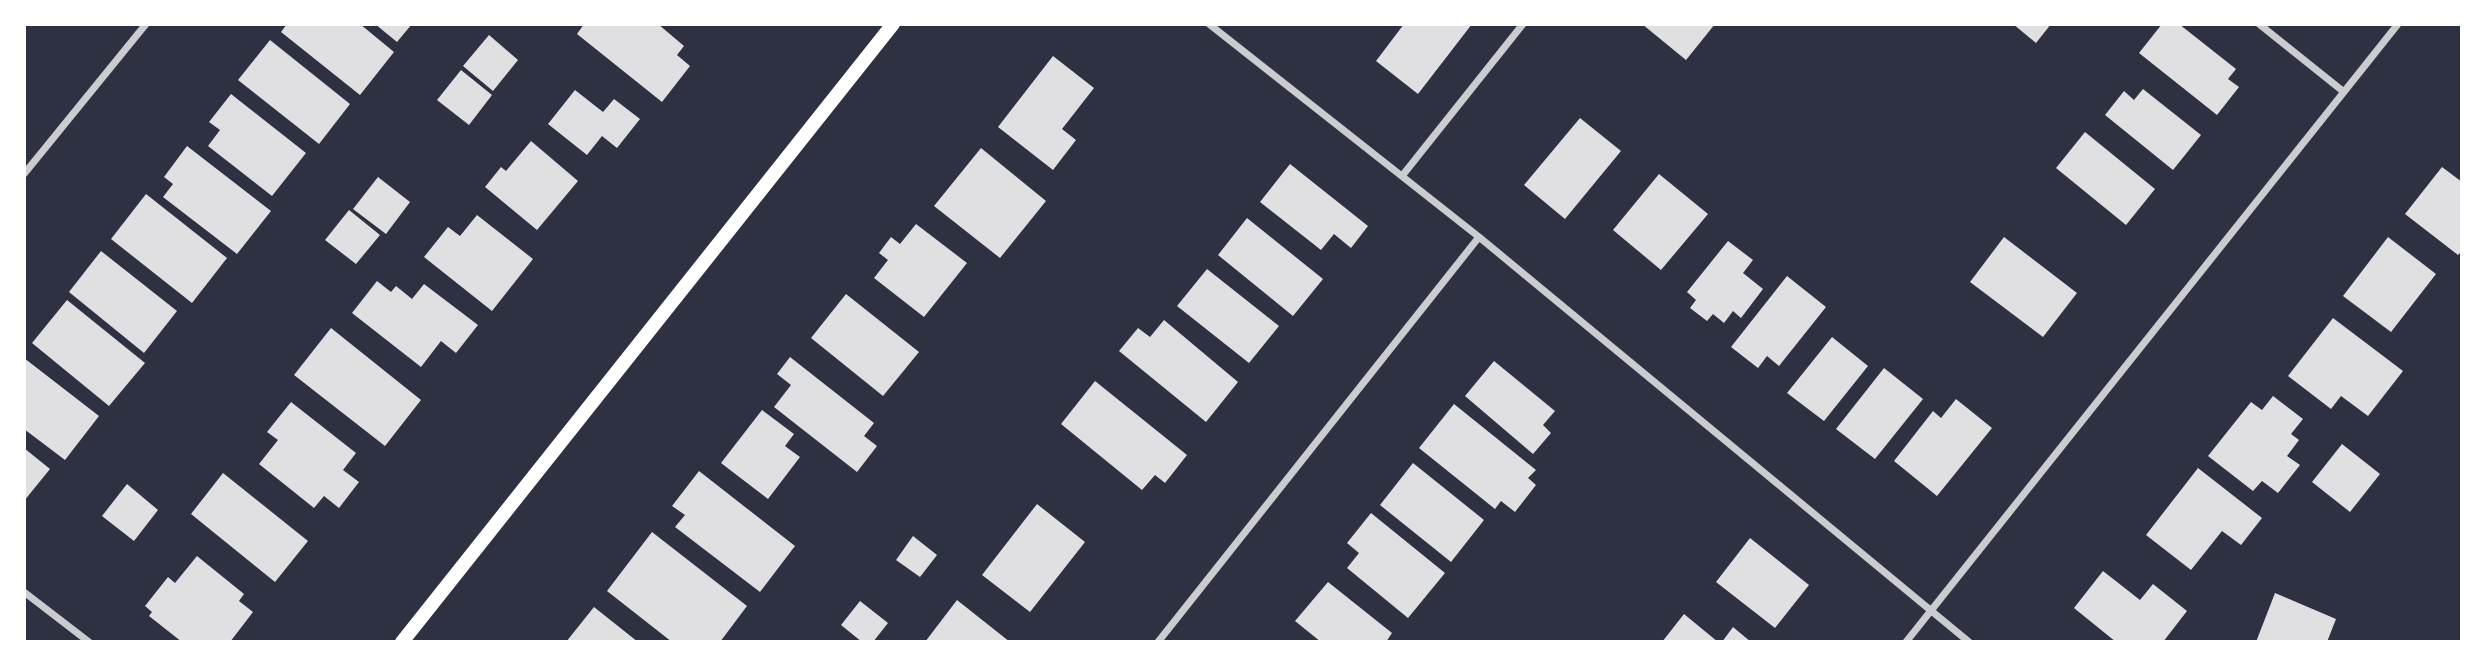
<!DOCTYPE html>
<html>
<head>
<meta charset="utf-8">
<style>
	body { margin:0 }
	#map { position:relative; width:2486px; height:666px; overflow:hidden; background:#2d3142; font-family:"Space Grotesk",sans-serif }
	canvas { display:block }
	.frame { position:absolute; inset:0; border:26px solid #fff; pointer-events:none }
</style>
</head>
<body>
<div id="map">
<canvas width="2486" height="666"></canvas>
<div class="frame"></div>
</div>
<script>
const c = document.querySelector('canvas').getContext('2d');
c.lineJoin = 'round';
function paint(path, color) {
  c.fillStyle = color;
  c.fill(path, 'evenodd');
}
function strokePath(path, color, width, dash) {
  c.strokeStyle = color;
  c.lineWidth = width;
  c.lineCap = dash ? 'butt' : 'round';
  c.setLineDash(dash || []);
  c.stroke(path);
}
const building = new Path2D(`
	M287,24h73l34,28 -34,43 -79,-63z
	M375,24h37l-15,18z
	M584,24h74l26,22 -7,9 13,11 -28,36 -85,-68z
	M1404,24h68l-54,70 -42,-33z
	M1642,24h73l-29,36z
	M2013,24h38l-15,19z
	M2162,24h17l57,45 -8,10 11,8 -22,28 -78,-62z
	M489,35l29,25 -25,31 -30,-25z
	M270,40l80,64 -31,40 -81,-64z
	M1053,56l41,32 -32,41 14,11 -23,30 -55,-43z
	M461,70l31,25 -23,30 -32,-25z
	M2143,89l58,46 -28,35 -68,-55 19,-24 10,9z
	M575,90l28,22 11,-13 26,20 -23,29 -15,-12 -15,19 -39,-31z
	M231,94l75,59 -34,43 -64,-50 12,-16 -11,-8z
	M1580,118l41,33 -56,68 -41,-34z
	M2085,132l70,57 -29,36 -70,-57z
	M531,141l47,40 -41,49 -52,-43 16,-20 5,4z
	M187,146l84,65 -34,43 -74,-57 10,-13 -9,-7z
	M981,148l65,53 -46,57 -66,-52z
	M1290,164l78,62 -17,22 -17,-14 -13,16 -61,-48z
	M2442,167l20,15v69l-4,4 -53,-41z
	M1659,174l49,40 -47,56 -48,-40z
	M378,177l32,25 -24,32 -33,-25z
	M146,194l81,64 -35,45 -81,-64z
	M349,210l31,25 -24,29 -31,-24z
	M477,215l56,44 -41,52 -68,-54 24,-30 12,9z
	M1247,218l76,61 -30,37 -75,-61z
	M916,224l51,39 -43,54 -50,-39 14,-18 -9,-7 12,-16 9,7z
	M2004,237l73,56 -34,44 -73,-55z
	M2388,237l48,37 -45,58 -48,-36z
	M1728,241l25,19 -10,13 20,16 -22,29 -8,-7 -9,12 -11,-9 -6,7 -17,-13 6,-8 -9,-8z
	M101,251l76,60 -33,42 -75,-61z
	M1207,269l72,57 -30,37 -72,-57z
	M1787,276l39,31 -47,59 -12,-10 -9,12 -27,-21z
	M377,281l14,11 5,-6 16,13 12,-15 54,41 -22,28 -15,-12 -20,26 -69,-54z
	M846,294l73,58 -36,44 -72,-58z
	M67,300l78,63 -36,43 -77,-63z
	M2333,318l70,53 -35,45 -27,-20 -10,13 -43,-33z
	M1164,320l74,62 -32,40 -87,-71 19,-23 12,9z
	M331,328l90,72 -36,46 -91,-71z
	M1832,337l36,29 -44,55 -37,-28z
	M790,357l84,66 -10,13 13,10 -20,26 -83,-65 17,-22 -14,-11z
	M24,358l75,58 -34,44 -41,-31z
	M1494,361l61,50 -12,14 8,8 -18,21 -68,-58z
	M1884,368l39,31 -48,60 -39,-30z
	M1095,381l92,74 -22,28 -10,-8 -13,15 -81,-66z
	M2273,396l30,23 -12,15 8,6 -12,16 13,9 -22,28 -16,-12 -9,10 -45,-35 43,-54 11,8z
	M1956,399l36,29 -55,68 -43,-35 39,-50 8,7z
	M291,402l65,51 -13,17 16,12 -20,26 -15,-12 -10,12 -55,-44 19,-24 -11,-8z
	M1454,404l82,66 -8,8 8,7 -21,27 -14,-11 -6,8 -76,-61z
	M762,410l32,24 -9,12 15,11 -32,42 -47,-36z
	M2342,444l38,30 -30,38 -38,-30z
	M24,448l26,21 -26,32z
	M1413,463l71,57 -33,42 -71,-57z
	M2198,468l64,50 -21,27 -19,-14 -31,39 -45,-35z
	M699,471l96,75 -35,46 -85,-65 10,-12 -13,-9z
	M223,473l85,68 -33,41 -84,-68z
	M127,484l31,26 -24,31 -32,-25z
	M1037,504l48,38 -55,70 -48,-37z
	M1371,513l74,60 -37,45 -61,-50 12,-15 -12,-10z
	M652,532l95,74 -27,36h-48l-65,-51z
	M913,536l24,19 -17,22 -24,-17z
	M1750,538l59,47 -34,43 -59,-46z
	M197,556l47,38 -5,7 14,11 -23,30h-48l-33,-26 3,-4 -7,-6 23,-29 7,6z
	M2103,571l37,29 13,-16 34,27 -24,31h-47l-42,-34z
	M1328,582l64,51 -6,9h-65l-26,-21z
	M2275,593l61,26 -9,23h-71z
	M957,600l53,42h-85z
	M860,601l28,22 -15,19h-11l-21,-17z
	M594,607l44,35h-72z
	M1684,614l34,28h-56z
	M1733,627l18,15h-29z`);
const minor = new Path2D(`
	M1209,24l270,213 490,405
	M2259,24l85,68
	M24,174l122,-150
	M1402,176l121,-152
	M24,592l65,50
	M1158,642l321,-405
	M1906,642l492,-618`);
const secondary = new Path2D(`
	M402,642l491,-618`);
paint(building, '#e0e0e3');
strokePath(minor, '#caccd0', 7);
strokePath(secondary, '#fff', 14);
</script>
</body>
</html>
